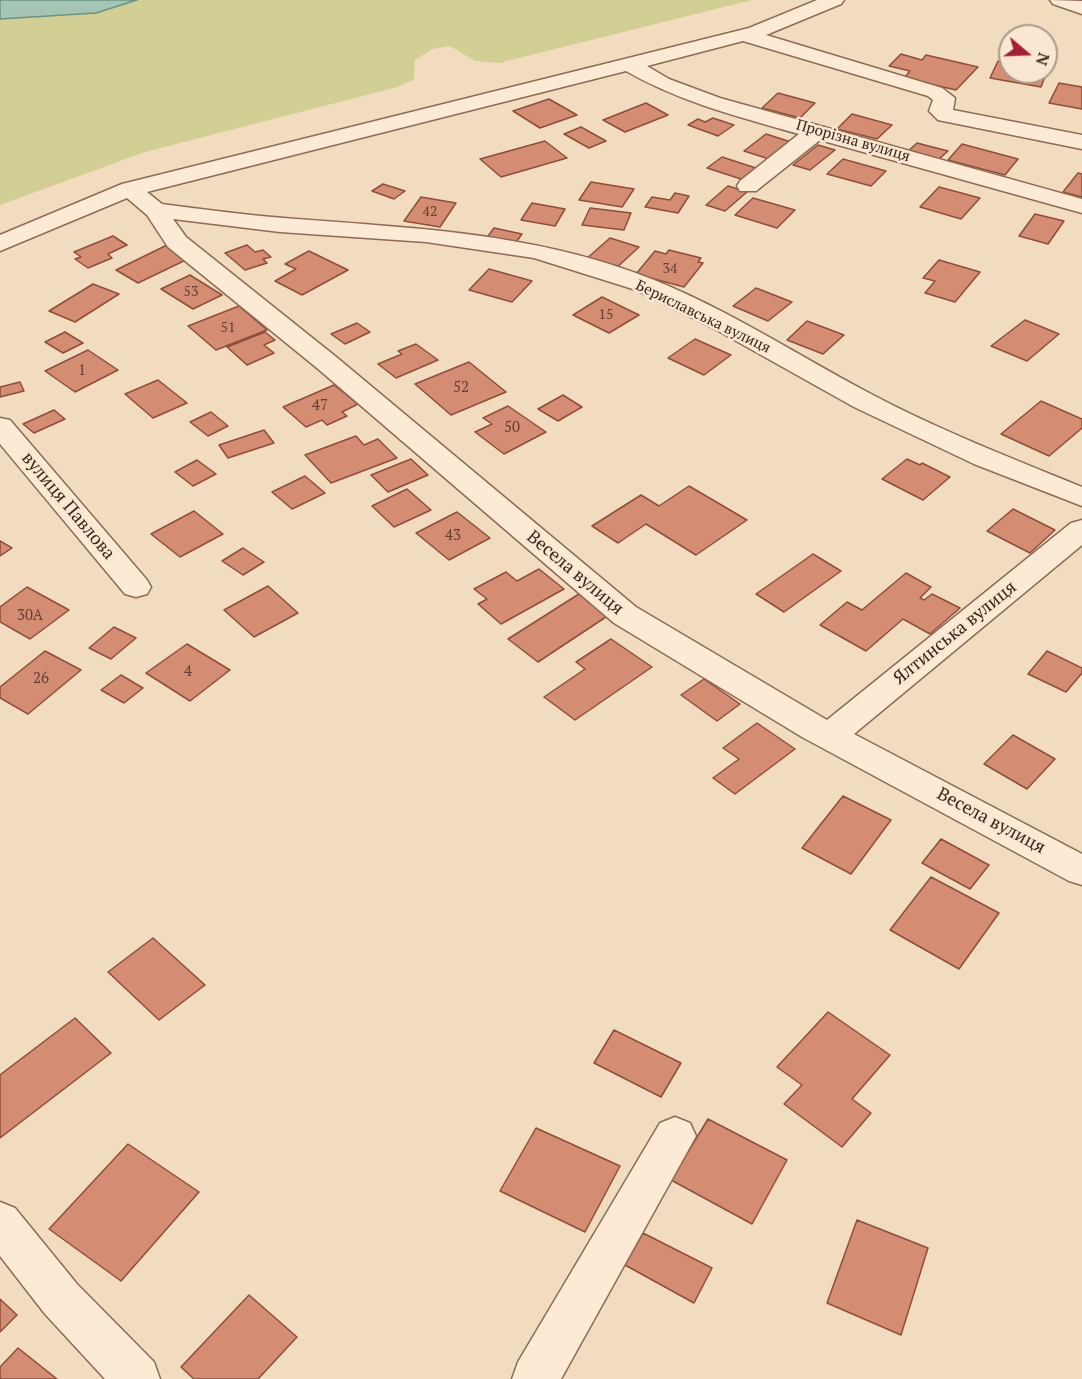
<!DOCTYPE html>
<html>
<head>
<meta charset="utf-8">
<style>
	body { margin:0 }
	#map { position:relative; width:1082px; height:1379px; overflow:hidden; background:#f2dcc0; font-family:"PT Serif",serif }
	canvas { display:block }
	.north { position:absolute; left:998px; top:24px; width:60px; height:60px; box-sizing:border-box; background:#f9e7d1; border:2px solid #ad9a89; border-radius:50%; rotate:109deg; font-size:16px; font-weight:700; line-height:24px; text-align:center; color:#3c261c }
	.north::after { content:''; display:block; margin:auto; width:21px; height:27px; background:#a32035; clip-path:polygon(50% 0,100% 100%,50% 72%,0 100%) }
</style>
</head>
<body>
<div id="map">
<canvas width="1082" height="1379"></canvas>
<div class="north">N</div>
</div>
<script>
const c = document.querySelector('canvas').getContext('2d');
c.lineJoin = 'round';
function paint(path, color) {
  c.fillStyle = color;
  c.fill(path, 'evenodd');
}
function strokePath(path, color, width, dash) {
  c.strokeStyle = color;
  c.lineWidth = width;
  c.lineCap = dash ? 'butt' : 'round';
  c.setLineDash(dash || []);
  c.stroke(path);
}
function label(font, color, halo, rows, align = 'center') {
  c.font = font + ' "PT Serif",serif';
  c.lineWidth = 5;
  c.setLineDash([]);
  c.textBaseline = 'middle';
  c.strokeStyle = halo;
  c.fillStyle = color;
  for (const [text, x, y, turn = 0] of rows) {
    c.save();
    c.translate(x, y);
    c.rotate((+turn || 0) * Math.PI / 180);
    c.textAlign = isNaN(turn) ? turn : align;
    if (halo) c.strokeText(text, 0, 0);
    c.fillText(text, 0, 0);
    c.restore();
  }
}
const green = new Path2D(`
	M137,0h615l-253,63 -24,-2 -25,-15 -18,3 -17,11 -1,19 -16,8 -253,65 -145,53v-186l96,-6z`);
const water = new Path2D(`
	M0,0h137l-41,13 -96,6z`);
const building = new Path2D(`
	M901,54l21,6 4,-5 52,12 -22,23 -52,-12 6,-7 -21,-5z
	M998,61l12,2v9h36l2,-3 -7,18 -51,-9z
	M1059,83l23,4v22l-33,-6z
	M778,93l37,10 -15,15 -38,-10z
	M549,99l28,16 -37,13 -27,-17z
	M646,103l22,12 -43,17 -22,-12z
	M852,114l40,11 -15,14 -40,-10z
	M713,118l21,7 -16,11 -30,-11 10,-6 7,3z
	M581,127l25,14 -17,7 -25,-14z
	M766,134l25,8 -22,17 -25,-8z
	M545,141l22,17 -66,19 -21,-18z
	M917,143l31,8 -12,11 -30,-9z
	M962,144l56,15 -13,16 -57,-15z
	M818,145l17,5 -25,20 -17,-5z
	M722,157l37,12 -15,11 -37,-12z
	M843,159l43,12 -15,15 -44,-12z
	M1078,173l4,1v23l-19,-5z
	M591,182l43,7 -12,18 -43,-7z
	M383,184l22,7 -11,8 -22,-8z
	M728,186l19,6 -22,19 -19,-6z
	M939,187l41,11 -19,21 -41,-12z
	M675,193l14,3 -11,17 -33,-6 7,-10 18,3z
	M421,197l35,6 -16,24 -36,-6z
	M753,198l42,12 -18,18 -42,-13z
	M532,203l33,6 -10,17 -34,-6z
	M590,208l41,5 -7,17 -42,-5z
	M1035,214l29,7 -16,23 -29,-8z
	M494,228l28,6 -8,11 -29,-5z
	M113,236l14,9 -19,9 4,4 -24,10 -13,-9 6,-2 -7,-5z
	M610,238l29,9 -25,23 -29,-10z
	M169,244l23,13 -54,26 -22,-13z
	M247,245l8,7 8,-2 8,7 -8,2 4,4 -22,7 -20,-17z
	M669,250l32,8 -3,4 5,1 -19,24 -48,-13 19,-23 11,3z
	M309,251l39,19 -46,25 -27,-14 21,-12 -11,-5z
	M939,260l41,12 -25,30 -30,-9 10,-12 -12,-3z
	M489,269l43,12 -20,21 -43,-12z
	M190,275l32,20 -29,14 -32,-20z
	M93,284l26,10 -44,28 -26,-11z
	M756,288l36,14 -24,19 -35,-15z
	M602,297l37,18 -30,18 -36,-18z
	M239,306l28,24 -51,20 -28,-24z
	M1025,320l34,14 -32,27 -36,-15z
	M807,321l37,14 -21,19 -36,-14z
	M357,323l13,9 -25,12 -14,-10z
	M65,332l18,11 -20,10 -18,-11z
	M265,332l10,8 -11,5 10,8 -27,12 -20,-18z
	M695,339l36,16 -27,20 -36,-17z
	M416,344l22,16 -42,18 -18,-14 24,-10 -4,-3z
	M88,350l30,20 -43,22 -30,-21z
	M469,362l37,30 -55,23 -36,-31z
	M158,380l29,23 -34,15 -28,-24z
	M20,382l4,9 -24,6v-10z
	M334,385l24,19 -16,8 5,4 -20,9 -5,-5 -16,7 -23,-20z
	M563,395l19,12 -24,14 -20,-12z
	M1041,401l41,18v9l-33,28 -48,-22z
	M508,406l38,26 -42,22 -29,-22 17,-8 -9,-6z
	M54,410l11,9 -31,14 -11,-9z
	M211,412l17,14 -20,10 -18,-14z
	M264,430l10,13 -46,15 -9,-13z
	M356,436l8,9 14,-6 19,19 -66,25 -26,-28z
	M411,459l17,16 -40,17 -17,-17z
	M907,459l13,6 2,-2 28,14 -27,23 -41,-21z
	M197,460l19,14 -23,12 -18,-14z
	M305,476l20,17 -33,16 -20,-17z
	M689,486l58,34 -51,35 -50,-31 -28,19 -26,-17 49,-31 18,11z
	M407,489l24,21 -37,17 -22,-21z
	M1013,509l42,21 -25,23 -43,-22z
	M194,511l29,23 -43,23 -29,-23z
	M457,512l33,26 -41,22 -33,-27z
	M0,541l12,7 -12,8z
	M243,548l21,14 -21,13 -21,-14z
	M813,554l28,17 -57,41 -28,-18z
	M539,569l25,20 -63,35 -23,-20 9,-5 -13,-10 32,-17 11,9z
	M906,573l25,14 -11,11 4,2 8,-6 28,14 -30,26 -27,-15 -37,32 -46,-26 27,-23 15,8z
	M268,586l30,27 -44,24 -30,-27z
	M27,587l42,23 -39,29 -30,-17v-15z
	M582,592l30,21 -74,49 -30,-23z
	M114,627l22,11 -25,21 -22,-11z
	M611,639l41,28 -77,53 -31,-23 41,-28 -9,-7z
	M187,644l43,26 -40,31 -44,-28z
	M45,651l36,19 -53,44 -28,-16v-11z
	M1047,651l35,17v5l-16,19 -38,-18z
	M121,675l22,13 -19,15 -23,-13z
	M704,679l36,25 -23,17 -36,-26z
	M757,723l38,26 -60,45 -22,-16 26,-19 -16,-11z
	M1013,735l42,24 -28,30 -43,-25z
	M843,796l48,24 -40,54 -49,-26z
	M941,839l48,26 -19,24 -48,-26z
	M931,877l68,36 -40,56 -69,-39z
	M153,938l52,47 -46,35 -51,-48z
	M828,1012l62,43 -38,44 19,14 -29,34 -58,-43 18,-19 -25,-18z
	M75,1018l36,35 -111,85v-63z
	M614,1030l67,33 -20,34 -67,-34z
	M708,1119l79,41 -35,64 -81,-44z
	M536,1128l84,38 -35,66 -85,-41z
	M128,1144l71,48 -78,89 -72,-52z
	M857,1220l71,28 -27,87 -74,-32z
	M643,1233l69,35 -18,35 -69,-38z
	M249,1295l48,42 -39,42h-64l-13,-12z
	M0,1299l17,16 -17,17z
	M18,1348l39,31h-57v-12z`);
const minor = new Path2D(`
	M817,0h27l-3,4 -75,31 176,53 13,10 -2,12 129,25v14l-144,-29 -9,-9 4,-11 -5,-4 -185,-55 -96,25 22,13 51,19 362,101v14l-262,-73 -64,51h-16l-3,-5 3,-5 59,-47c-60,-17 -119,-32 -173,-63l-479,121 15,12c40,5 81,11 122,14 125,10 252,14 370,62 75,30 145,76 217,114 68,36 140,64 211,93v19l-108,-42 -120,-57 -141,-79 -77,-38 -102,-32 -108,-16 -146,-10 -107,-13 13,18 149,119 301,251 191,113 244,-197 11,-3v25l-228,189 228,120v31l-13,-4 -267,-144 -188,-114 -297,-255 -149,-121 -21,-32 -20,-17 -127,53v-16l122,-51 627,-156z
	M1050,0l32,1v13l-29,-10z
	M0,418l10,2 137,160 4,7 -4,7 -11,3 -11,-3 -125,-150z
	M675,1117l15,6 6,13 -135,243h-49l6,-17 142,-239z
	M0,1202l15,6 62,76 77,78 6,17h-55l-60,-65 -45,-58z`);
const farNumbernames = [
	["42",430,212],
	["34",670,269],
	["53",191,292],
	["15",606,315],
	["51",228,328]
];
const farStreetnames = [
	["Прорізна вулиця",853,141,16],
	["Бериславська вулиця",703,317,26]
];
const numberNames = [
	["1",82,371],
	["52",461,388],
	["47",320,406],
	["50",512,428],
	["43",453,536],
	["30А",30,616],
	["4",188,672],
	["26",41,679]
];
const streetNames = [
	["вулиця Павлова",68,506,50],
	["Весела вулиця",575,573,40],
	["Ялтинська вулиця",955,633,-39],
	["Весела вулиця",991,821,28]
];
paint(green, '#d1cf93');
paint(water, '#a4c4b5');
strokePath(water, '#699382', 1.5);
paint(building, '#d48c72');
strokePath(building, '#8f4e39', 1.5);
strokePath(minor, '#8d6b56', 3);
paint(minor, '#fcead5');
label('14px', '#624032', null, farNumbernames);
label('15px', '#3c261c', '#f9e7d1', farStreetnames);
label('15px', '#624032', null, numberNames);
label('18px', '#3c261c', '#f9e7d1', streetNames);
</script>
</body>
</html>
